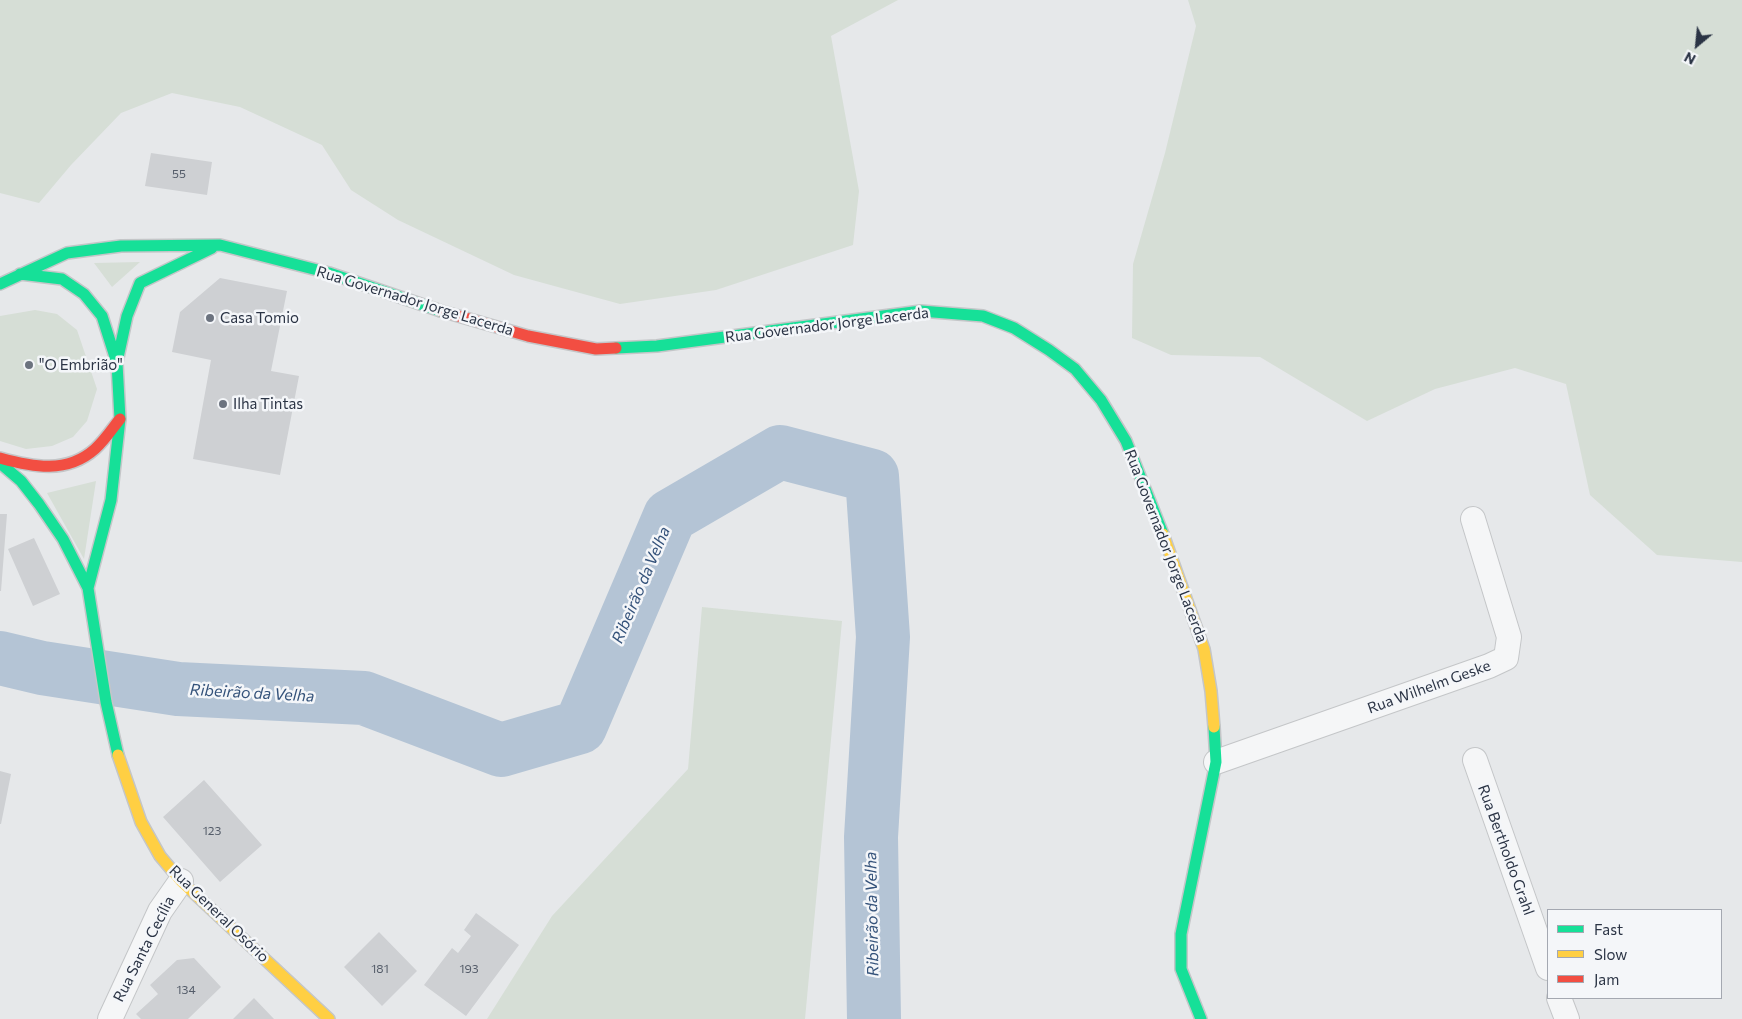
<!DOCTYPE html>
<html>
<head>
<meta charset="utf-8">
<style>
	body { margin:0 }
	#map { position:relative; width:1742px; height:1019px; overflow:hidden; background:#e6e8ea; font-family:Commissioner,sans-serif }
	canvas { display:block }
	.legend { position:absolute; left:1547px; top:909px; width:175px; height:90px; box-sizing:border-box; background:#f4f6f9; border:1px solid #a4a8b1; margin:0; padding:6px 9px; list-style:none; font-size:15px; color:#2b3445 }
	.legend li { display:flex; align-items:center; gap:10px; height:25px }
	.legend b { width:25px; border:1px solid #a4a8b1 }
	.north { position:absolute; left:1672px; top:20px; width:50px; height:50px; -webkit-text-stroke:4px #f4f6f9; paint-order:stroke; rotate:208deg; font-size:14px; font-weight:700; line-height:20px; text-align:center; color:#2b3445 }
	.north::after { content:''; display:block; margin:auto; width:18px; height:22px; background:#2b3445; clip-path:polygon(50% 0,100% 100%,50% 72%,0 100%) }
</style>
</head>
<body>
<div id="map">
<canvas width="1742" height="1019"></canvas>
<ul class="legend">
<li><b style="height:6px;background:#16e098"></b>Fast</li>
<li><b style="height:6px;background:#ffcf43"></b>Slow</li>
<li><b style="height:6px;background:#f24e42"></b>Jam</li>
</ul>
<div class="north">N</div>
</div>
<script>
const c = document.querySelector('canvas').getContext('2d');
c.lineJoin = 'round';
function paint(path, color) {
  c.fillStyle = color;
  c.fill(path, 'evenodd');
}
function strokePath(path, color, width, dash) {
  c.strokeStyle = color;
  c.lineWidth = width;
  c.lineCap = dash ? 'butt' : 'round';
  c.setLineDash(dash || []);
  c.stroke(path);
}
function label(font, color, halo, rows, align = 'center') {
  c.font = font + ' Commissioner,sans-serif';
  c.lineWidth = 5;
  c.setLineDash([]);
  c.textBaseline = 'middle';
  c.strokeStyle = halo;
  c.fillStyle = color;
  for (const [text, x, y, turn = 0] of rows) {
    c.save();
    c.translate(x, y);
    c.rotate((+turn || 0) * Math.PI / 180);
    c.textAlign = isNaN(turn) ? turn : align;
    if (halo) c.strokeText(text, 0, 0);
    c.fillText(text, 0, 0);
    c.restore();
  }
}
const green = new Path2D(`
	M0,0h898l-67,36 28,155 -6,54 -137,45 -96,14 -106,-29 -116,-55 -47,-30 -29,-45 -82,-38 -68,-14 -51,20 -50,52 -32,38 -39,-10z
	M1188,0h554v562l-85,-7 -67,-60 -24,-111 -51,-16 -80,21 -68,32 -107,-64 -89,-2 -39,-17 1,-74 32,-111 31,-127z
	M140,262l-28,25 -18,-24z
	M35,310l22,4 20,16 20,59 -10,32 -14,16 -21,9 -26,3 -26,-8v-125z
	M96,481l-12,78 -37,-66z
	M702,607l140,14 -37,398h-318l65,-103 136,-147z`);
const river = new Path2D(`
	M0,658l42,10 136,21 186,9 137,52 79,-23 90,-211 110,-64 92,24 11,161 -12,200 3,182`);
const building = new Path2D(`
	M151,153l61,9 -5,33 -62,-9z
	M220,278l67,13 -16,80 28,5 -19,99 -87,-16 18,-99 -39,-8 8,-40z
	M0,514h7l-6,77h-1z
	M34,538l26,56 -27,12 -25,-57z
	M0,771l11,3 -10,50h-1z
	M204,780l58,65 -42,37 -57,-65z
	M476,913l43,32 -53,71 -42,-31 28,-37 6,5 13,-17 -7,-6z
	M379,932l38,39 -35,35 -38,-39z
	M194,958l27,29 -33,32h-47l-5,-5 22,-20 -8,-9 27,-25z
	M254,998l20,21h-41z`);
const street = new Path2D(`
	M1475,760l73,208
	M1216,762l273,-96 17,-8 3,-21 -36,-118
	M1559,998l8,21
	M110,1019l50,-108 21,-30`);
const fast = new Path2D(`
	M20,274l42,5 22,15 18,22 15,47 3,56 -9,81 -23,88
	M0,284l67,-31 54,-7 99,-1 109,28 112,38
	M616,348l41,-2 264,-35 62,5 31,12 35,22 26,19 26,31 25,41 37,93
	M117,362l10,-46 13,-33 72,-35
	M0,463l21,18 18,23 24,35 25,49 18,114 12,53
	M1201,1019l-20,-50v-35l35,-172 -2,-35`);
const slow = new Path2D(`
	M1163,534l41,115 7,42 3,36
	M118,755l23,67 19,34 21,25 148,138`);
const jam = new Path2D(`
	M441,311l87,25 68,13 20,-1
	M0,458c33,9 67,16 95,-9 10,-9 17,-20 25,-30`);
const markers = [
	[210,318,5,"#6c737f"],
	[29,365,5,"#6c737f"],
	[223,404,5,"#6c737f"]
];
const numberNames = [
	["55",179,174],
	["123",212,831],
	["181",380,969],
	["193",469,969],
	["134",186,990]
];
const streetNames = [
	["Rua Governador Jorge Lacerda",415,301,17],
	["Rua Governador Jorge Lacerda",827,325,-7],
	["Rua Governador Jorge Lacerda",1166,546,69],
	["Rua Wilhelm Geske",1429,687,-20],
	["Rua Bertholdo Grahl",1506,850,70],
	["Rua General Osório",219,914,44],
	["Rua Santa Cecília",144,949,-63]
];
const poiNames = [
	["Casa Tomio",220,318],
	["\"O Embrião\"",39,365],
	["Ilha Tintas",233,404]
];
const waterNames = [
	["Ribeirão da Velha",641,585,-67],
	["Ribeirão da Velha",252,693,3],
	["Ribeirão da Velha",872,914,-91]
];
paint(green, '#d6ded6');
strokePath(river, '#b4c4d5', 54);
paint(building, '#ced0d3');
strokePath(street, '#c4c6c8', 26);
strokePath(fast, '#c4c6c8', 14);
strokePath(slow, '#c4c6c8', 14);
strokePath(jam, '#c4c6c8', 14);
strokePath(street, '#f5f6f7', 24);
strokePath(fast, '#16e098', 11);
strokePath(slow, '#ffcf43', 11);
strokePath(jam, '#f24e42', 11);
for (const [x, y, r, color] of markers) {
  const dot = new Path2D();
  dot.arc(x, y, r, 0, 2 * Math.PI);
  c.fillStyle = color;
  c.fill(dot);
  strokePath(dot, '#f4f6f9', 2);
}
label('12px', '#545c69', null, numberNames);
label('15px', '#2b3445', '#f4f6f9', streetNames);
label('15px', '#2b3445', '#f4f6f9', poiNames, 'left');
label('italic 16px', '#34527a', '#f4f6f9', waterNames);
</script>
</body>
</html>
